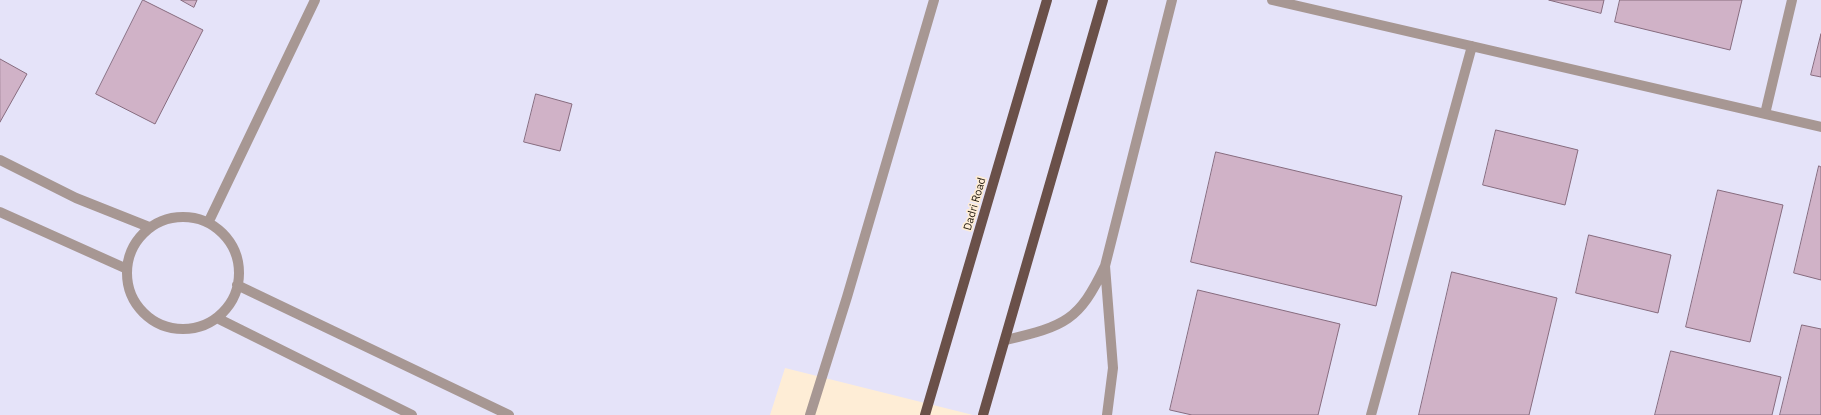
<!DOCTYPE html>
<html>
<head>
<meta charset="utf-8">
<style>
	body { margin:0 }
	canvas { display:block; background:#feedd6 }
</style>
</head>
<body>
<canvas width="1821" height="415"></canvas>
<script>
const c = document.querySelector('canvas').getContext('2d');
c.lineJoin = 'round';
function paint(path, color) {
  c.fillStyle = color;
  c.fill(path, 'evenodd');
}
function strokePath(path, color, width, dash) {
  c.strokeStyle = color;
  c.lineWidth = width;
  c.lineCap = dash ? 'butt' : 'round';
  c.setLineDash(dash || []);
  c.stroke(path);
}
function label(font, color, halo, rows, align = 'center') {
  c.font = font + ' "IBM Plex Sans",sans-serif';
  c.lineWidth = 3.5;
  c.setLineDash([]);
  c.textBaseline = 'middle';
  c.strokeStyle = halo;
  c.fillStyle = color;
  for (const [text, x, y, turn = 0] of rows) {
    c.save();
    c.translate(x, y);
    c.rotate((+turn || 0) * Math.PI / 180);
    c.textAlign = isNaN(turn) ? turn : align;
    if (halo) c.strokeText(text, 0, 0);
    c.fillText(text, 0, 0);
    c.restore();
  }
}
const industrial = new Path2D(`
	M0,0h1821v415h-848l-188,-47 -15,47h-770z`);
const building = new Path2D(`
	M143,0l60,30 -48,94 -59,-30z
	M181,0h16l-3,7z
	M1549,0h55l-3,13z
	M1620,0h122l-12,50 -115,-28z
	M1821,34v43l-10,-2z
	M0,59l27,15 -27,48z
	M536,94l36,10 -12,47 -36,-9z
	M1496,130l82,20 -13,55 -82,-20z
	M1216,152l186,44 -26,110 -185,-44z
	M1819,166l2,1v113l-27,-7z
	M1718,190l65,15 -33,137 -64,-15z
	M1589,235l82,20 -13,58 -82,-20z
	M1452,272l105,26 -28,117h-110z
	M1198,290l142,34 -22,91h-126l-22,-5z
	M1802,325l19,4v86h-41z
	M1671,351l110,26 -9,38h-117z`);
const minor = new Path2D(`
	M1272,0l549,127
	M1765,114l27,-114
	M0,160l76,38 73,29
	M0,212l127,57
	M127 273a56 56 0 1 1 112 0a56 56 0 1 1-112 0Z
	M209,221l106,-221
	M1105,266l8,102 -6,47
	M237,285l272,130
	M217,318l195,97
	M1006,340c59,-14 73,-19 99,-74l67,-266
	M810,415l37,-118 87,-297
	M1371,415l101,-369`);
const major = new Path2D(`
	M925,415l122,-415
	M983,415l120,-415`);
const streetNames = [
	["Dadri Road",975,204,-74]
];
paint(industrial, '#e5e3f9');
paint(building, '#d0b2c7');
strokePath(building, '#876c7f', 1);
strokePath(minor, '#a79793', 10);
strokePath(major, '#6a5049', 10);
label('11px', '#1d150b', '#feedd6', streetNames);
</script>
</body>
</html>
